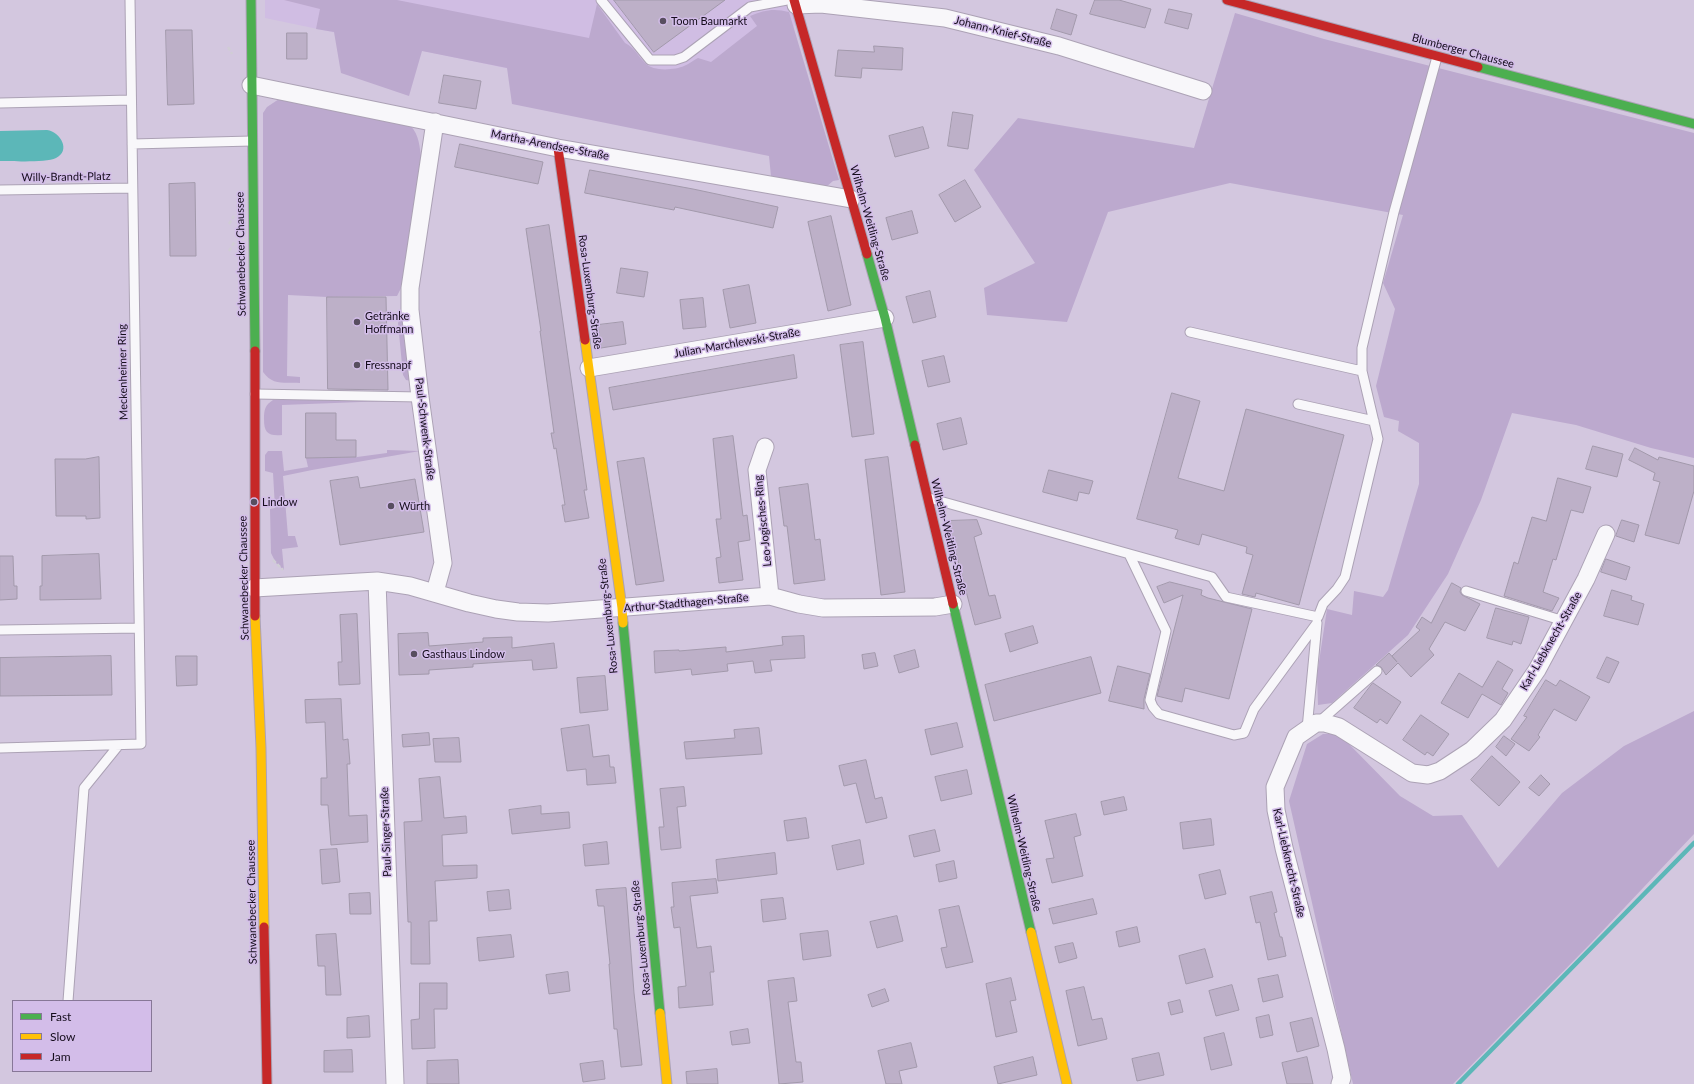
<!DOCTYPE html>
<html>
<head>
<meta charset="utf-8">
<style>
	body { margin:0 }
	#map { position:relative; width:1694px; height:1084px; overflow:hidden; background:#d3c7df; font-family:Lato,sans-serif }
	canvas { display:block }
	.legend { position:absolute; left:12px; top:1000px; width:140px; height:72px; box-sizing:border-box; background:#d3bde9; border:1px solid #877797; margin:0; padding:5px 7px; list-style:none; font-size:12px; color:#150d1c }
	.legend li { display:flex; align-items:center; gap:8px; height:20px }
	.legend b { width:20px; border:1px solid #877797 }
</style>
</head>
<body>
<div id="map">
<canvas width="1694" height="1084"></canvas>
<ul class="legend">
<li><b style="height:5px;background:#4caf50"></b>Fast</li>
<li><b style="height:5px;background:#ffc107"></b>Slow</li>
<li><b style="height:5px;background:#c62828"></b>Jam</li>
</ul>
</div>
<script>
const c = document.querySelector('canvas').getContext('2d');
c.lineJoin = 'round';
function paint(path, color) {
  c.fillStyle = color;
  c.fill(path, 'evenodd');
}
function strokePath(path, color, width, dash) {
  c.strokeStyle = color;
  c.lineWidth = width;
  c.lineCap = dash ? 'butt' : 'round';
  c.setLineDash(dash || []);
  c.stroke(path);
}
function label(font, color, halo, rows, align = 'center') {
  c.font = font + ' Lato,sans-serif';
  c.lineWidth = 3;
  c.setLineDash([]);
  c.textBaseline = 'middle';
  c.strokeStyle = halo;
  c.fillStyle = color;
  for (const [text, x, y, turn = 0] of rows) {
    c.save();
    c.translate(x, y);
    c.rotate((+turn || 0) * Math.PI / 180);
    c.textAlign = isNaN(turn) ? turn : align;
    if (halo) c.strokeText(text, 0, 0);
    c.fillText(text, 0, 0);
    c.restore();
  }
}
const built = new Path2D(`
	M265,0h522l10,17 -32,105 -500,-104z`);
const green = new Path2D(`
	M284,0h113l192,38 8,-34 28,39c10,5 13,13 20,20 8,9 30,7 39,3 5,-2 10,-6 14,-8l13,4 46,-36 -7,-10c14,-6 24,-8 39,-4l50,168 -6,1 -7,6 -55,-11 -2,-20 -257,-52 -5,-36 -85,-17 -13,45 -68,-23 -7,-41 -18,-3 4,-20z
	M1235,13l89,26 370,94v325l-43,-10 -75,-23 -64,-12 -31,87 -33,74 -40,61 -76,68 -14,2 -1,-30 10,-66 25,6 2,-24 29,6 5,-7 31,-106v-41l-21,-12 1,-10 -15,-4 -8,-31 19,-77 -12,-26 20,-68 -173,-32 -122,29 -41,110 -80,-7 -3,-27 51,-25 -61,-93 44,-52 176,30z
	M282,97l125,25c11,10 12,19 14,34l-19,130 -5,10 -70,1 -39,-2 -1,81 13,1v6c-16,-1 -27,3 -37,-11v-259l4,-6z
	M403,319l9,62 -6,-1 -3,-5 -5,-52 1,-2z
	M273,400h114v1l-105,4v30c-14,1 -18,-2 -18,-16 0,-9 1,-14 9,-19z
	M387,450l33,1 -108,19 -29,6 5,60h7l3,11 -16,2 2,21 -8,-7 -5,-10 -1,-44 5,-1 -2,-35 -8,-2v-16l3,-4h14l2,20 24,-4 -2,-9 51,-1 30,-4z
	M1694,711v123l-103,109 -138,141h-100l-64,-283 18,-57 16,-10h13l11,8 53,54 33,20 29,-1 36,53 64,-75 62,-47z`);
const water = new Path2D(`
	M47,130c14,2 24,21 9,28 -10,5 -44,3 -56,3v-30z`);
const stream = new Path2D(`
	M1458,1084l236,-241`);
const building = new Path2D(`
	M614,0h111l-71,52z
	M1095,0h24l32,9 -6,19 -55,-14z
	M1057,9l20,6 -6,20 -20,-6z
	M1169,9l23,5 -4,15 -23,-6z
	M166,30h26l2,74 -26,1z
	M287,33h20v26h-20z
	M874,46l29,2 -1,22 -40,-2 -1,10 -26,-2 3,-26 36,2z
	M444,75l37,6 -5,28 -37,-6z
	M953,112l20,3 -5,34 -20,-3z
	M923,127l6,21 -34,9 -6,-21z
	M460,144l83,18 -5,22 -83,-17z
	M590,170l103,19 85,18 -5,21 -98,-21 -1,3 -89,-17z
	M965,180l16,27 -26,15 -16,-27z
	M195,183l1,73h-26l-1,-72z
	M912,211l6,22 -26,7 -6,-22z
	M831,216l20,89 -23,6 -20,-89z
	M549,225l38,265h-3l5,28 -24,4 -3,-17h3l-9,-57 -2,1 -3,-16h3l-14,-102h1l-15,-102z
	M621,268l27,4 -4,25 -27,-4z
	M749,285l7,38 -26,5 -7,-38z
	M930,291l6,26 -23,6 -7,-26z
	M327,297h59l2,93 -60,-1z
	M703,298l3,29 -23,2 -3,-29z
	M623,322l3,22 -25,4 -3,-23z
	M863,342l11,92 -22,3 -12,-92z
	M794,355l3,23 -184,32 -4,-22z
	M944,356l6,26 -22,5 -6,-26z
	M1172,393l28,8 -22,77 46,13 22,-82 98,26 -45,170 -43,-12 -1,4 -13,-3 11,-39 -7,-2 1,-6 -45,-13 -3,11 -24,-7 3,-8 -41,-11z
	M306,413h30v27h20v17l-50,1z
	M961,418l6,26 -24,6 -6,-26z
	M733,436l10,80 4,-1 3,25 -12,2 5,38 -24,3 -3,-25 5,-1 -5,-38h5l-8,-80z
	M1593,446l30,8 -6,23 -31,-8z
	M1635,448l23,12 1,-3 35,9v25l-15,53 -34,-9 15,-53 -7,-2 2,-7 -26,-13z
	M99,457l1,61 -14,1v-3h-30l-1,-57h30z
	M888,457l17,135 -24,3 -16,-135z
	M644,458l20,123 -28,4 -19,-123z
	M1049,470l44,11 -4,13 -10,-2 -2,9 -34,-9z
	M358,477l2,11 55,-9 9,53 -84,13 -10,-64z
	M1558,478l33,9 -8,26 -12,-3 -15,50 -3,-1 -10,33 16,6 -7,13 -48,-15 10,-34 4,2 14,-47 14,4z
	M808,484l7,56 5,-1 5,41 -31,4 -7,-58h-3l-5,-38z
	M977,520l5,14 -8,3 15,59 6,-1 6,23 -26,7 -22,-83h-2l-4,-21z
	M1622,520l17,5 -5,17 -18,-6z
	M99,554l2,45 -61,1v-14h2v-30z
	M0,556h13l1,30h3v13l-17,1z
	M1606,559l24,8 -4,13 -25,-8z
	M1170,582l32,8 -1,5 7,3 44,11 -23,90 -44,-11 -3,14 -25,-6 26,-101 -19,8 -7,-16z
	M1452,583l9,5 -1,4 2,3 18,9 -15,27 -20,-9 -16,27 5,6 -23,22 -13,-14 -12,12 -5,-8 -5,-2 13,-12 8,9 -5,-6 28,-26 -4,-3 6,-10 9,6z
	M1612,590l20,6 -1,4 13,4 -6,21 -34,-9z
	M1496,608l33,9 -8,27 -8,-3 -1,4 -25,-7z
	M357,614l3,70 -21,1 -1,-23h4l-2,-47z
	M1033,626l5,17 -28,9 -5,-18z
	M428,633l1,13 54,-4v-4l29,-1v11l42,-5 3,25 -24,2 -1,-10 -59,4v3l-44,3v4l-30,1 -1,-41z
	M804,636l1,22 -35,2 2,11 -17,2 -2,-12 -26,3 1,7 -36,4 -1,-6 -36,4 -1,-22 25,-1v1l47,-4v5l57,-7 -1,-8z
	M915,650l4,17 -20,6 -5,-17z
	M875,653l3,13 -14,3 -2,-14z
	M111,656l1,39 -112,1v-38z
	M176,656h21v29l-20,1z
	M1091,657l10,36 -107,28 -9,-36z
	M1607,657l12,5 -10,21 -12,-5z
	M1498,661l15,9 -11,19 6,4 -7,12 -19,-11 -14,24 -27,-15 18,-30 23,14z
	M1118,666l32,8 -6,25v10l-35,-8z
	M605,676l3,34 -28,3 -3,-35z
	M1546,680l10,6 4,-6 30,17 -14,24 -22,-12 -16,26 2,2 -11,14 -18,-12 16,-22 -3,-1z
	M1373,683l28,19 -14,22 -7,-5 -3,4 -23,-15z
	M341,699l2,41 5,-1 2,25h-3l2,52 18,-1 1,27 -37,3 -3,-40h-7v-27h6l-2,-56 -19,1 -1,-23z
	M1421,715l28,19 -16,22 -6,-4 -2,3 -22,-15z
	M957,723l6,24 -32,8 -6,-25z
	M589,725l4,32 16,-2 1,12h4l2,16 -29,2 -1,-16 -19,2 -6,-42z
	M759,728l3,26 -76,5 -2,-17 51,-4 -1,-8z
	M429,733l1,12 -27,2 -1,-12z
	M1504,736l11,8 -9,12 -10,-9z
	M459,738l2,24h-26l-2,-23z
	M1492,756l28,26 -21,24 -28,-26z
	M866,760l9,39 7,-2 5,21 -21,5 -10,-40 -12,3 -5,-20z
	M967,770l5,24 -31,7 -6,-24z
	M1541,775l9,9 -11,12 -10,-8z
	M440,777l4,41 22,-2 1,17 -25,2 1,31 34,-1v13l-42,3 2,40h-8l1,43h-19v-42h-3l-4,-100 18,-1 -3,-42z
	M684,787l2,19 -9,1 4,41 -20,2 -2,-23h5l-4,-38z
	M1124,797l3,13 -23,5 -3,-13z
	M541,806v8l28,-2 1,16 -58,6 -3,-24z
	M1076,814l5,21 -7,2 9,39 -31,7 -6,-24 8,-1 -9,-37z
	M806,818l3,20 -22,3 -3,-20z
	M1211,819l3,26 -31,4 -3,-26z
	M935,830l5,21 -26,6 -5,-21z
	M860,840l4,24 -27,6 -5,-24z
	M607,842l2,22 -24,2 -2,-21z
	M337,849l3,33 -18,2 -2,-34z
	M775,853l2,21 -59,7 -2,-21z
	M954,861l3,17 -18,4 -3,-17z
	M1220,870l6,24 -21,5 -6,-24z
	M716,879l2,14 -28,3 7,52 14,-2 3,26h-4l3,33 -34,3 -1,-21 8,-1 -6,-59 -6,1 -3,-21h3l-2,-24z
	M626,888l8,105 8,72 -21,2 -4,-38h-3l-1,-14 -4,-51h1l-6,-58h-6l-2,-16z
	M509,890l2,19 -22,2 -2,-19z
	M1272,892l5,20 -3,1 6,24h2l4,19 -18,4 -8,-38 -4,1 -6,-26z
	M370,893l1,21h-21l-1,-20z
	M783,898l3,21 -23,3 -2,-22z
	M1093,899l4,15 -44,10 -4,-15z
	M959,906l14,56 -27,6 -5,-20 6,-1 -8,-37z
	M897,916l6,25 -26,7 -7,-26z
	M1137,927l3,15 -21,5 -3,-15z
	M828,931l3,25 -28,4 -3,-26z
	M336,934l5,61h-15l-1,-29h-7l-2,-31z
	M511,935l3,22 -35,4 -2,-23z
	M1073,943l4,15 -18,5 -4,-16z
	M1205,949l8,28 -27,7 -7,-28z
	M568,972l2,19 -21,3 -3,-19z
	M1278,975l5,22 -20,5 -5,-23z
	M794,978l3,23 -9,1 8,60h5l2,20 -24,2 -11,-103z
	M1011,978l5,22 -6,1 7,31 -21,5 -10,-53z
	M420,983h27v26h-13l1,39 -23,1 -1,-29 8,-1z
	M1232,985l7,25 -23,6 -7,-25z
	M1084,987l8,33 10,-2 5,21 -29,7 -12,-55z
	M885,989l4,12 -17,6 -4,-12z
	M1180,1000l3,12 -12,3 -3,-12z
	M1269,1015l4,20 -13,3 -4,-20z
	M369,1016l1,21 -23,1v-20z
	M1312,1018l7,28 -22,6 -7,-29z
	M748,1029l2,14 -18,2 -2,-13z
	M1224,1033l8,32 -21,5 -7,-32z
	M911,1043l6,24 -18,4 3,13h-16l-8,-33z
	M352,1050l1,22h-29v-21z
	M1159,1053l5,22 -27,6 -5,-22z
	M1033,1057l4,18 -39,9 -4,-17z
	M1307,1057l6,27h-26l-5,-21z
	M458,1060l1,24h-32v-23z
	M603,1061l2,18 -22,3 -3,-18z
	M717,1069l1,15h-31l-1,-12z`);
const path = new Path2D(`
	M228,47l4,7
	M229,224l5,-8
	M229,251l6,-10
	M273,560l10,10`);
const lane = new Path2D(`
	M601,0l49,60h25l9,-3 66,-50 37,-7
	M0,103l131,-3
	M132,144l120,-3
	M0,190l132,-2
	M1190,332l172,39
	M255,394l165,3
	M1298,404l76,17
	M929,498l283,79 14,20 92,20 5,-13 14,-15 8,-12 33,-138 -16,-68v-23l32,-136 43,-155
	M1129,554l37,77 -16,69 3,7 6,7 75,21 10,-2 10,-24 63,-86
	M1466,591l98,30
	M0,630l139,-2
	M1319,722l58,-51
	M1307,729l10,-106
	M0,748l141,-4 -11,-744
	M68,1001l16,-213 34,-42`);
const street = new Path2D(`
	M796,5l25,-1 124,14 114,28 144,45
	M251,85l307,63 293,51
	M589,368l296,-50
	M765,447l-8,23 13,126
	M377,581l18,503
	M254,588l123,-7 33,5 59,17 27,6 22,3 30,1 222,-17 29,8 24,4 112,-1 18,-3
	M435,592l8,-29 -23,-166 -10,-87v-22l25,-166
	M1340,1084l2,-6 -6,-29 -52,-201 -8,-38 -1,-23 21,-50 20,-14h9l14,4 73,46 16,2 12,-4 32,-21 31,-30 34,-50 49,-91 20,-45`);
const fast = new Path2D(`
	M251,0l4,351
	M1478,67l216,57
	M867,254l18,64 30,127
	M953,604l78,328
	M623,623l37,390`);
const slow = new Path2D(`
	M585,340l37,268 1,15
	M255,616l6,132 3,179
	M1031,932l36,152
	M660,1013l7,71`);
const jam = new Path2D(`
	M794,0l73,254
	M1227,0l251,67
	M558,148l27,192
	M255,351v265
	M915,445l38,159
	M264,927l3,157`);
const markers = [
	[663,21,4,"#584e60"],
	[357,322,4,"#584e60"],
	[357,365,4,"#584e60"],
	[254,502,4,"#584e60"],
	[391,506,4,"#584e60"],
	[414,654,4,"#584e60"]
];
const poiNames = [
	["Toom Baumarkt",671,21],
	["Getränke",365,316],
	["Hoffmann",365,329],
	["Fressnapf",365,365],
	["Lindow",262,502],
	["Würth",399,506],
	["Gasthaus Lindow",422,654]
];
const streetNames = [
	["Johann-Knief-Straße",1003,32,14],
	["Blumberger Chaussee",1463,51,15],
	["Martha-Arendsee-Straße",550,145,11],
	["Willy-Brandt-Platz",66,177,-1],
	["Wilhelm-Weitling-Straße",870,223,74],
	["Schwanebecker Chaussee",241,254,-91],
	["Rosa-Luxemburg-Straße",590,292,82],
	["Julian-Marchlewski-Straße",737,343,-10],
	["Meckenheimer Ring",123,372,-91],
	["Paul-Schwenk-Straße",425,429,83],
	["Leo-Jogisches-Ring",763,521,-96],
	["Wilhelm-Weitling-Straße",949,537,76],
	["Schwanebecker Chaussee",244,578,-91],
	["Arthur-Stadthagen-Straße",686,603,-5],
	["Rosa-Luxemburg-Straße",608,616,-96],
	["Karl-Liebknecht-Straße",1551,641,-60],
	["Paul-Singer-Straße",386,832,-92],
	["Wilhelm-Weitling-Straße",1024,853,77],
	["Karl-Liebknecht-Straße",1289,863,77],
	["Schwanebecker Chaussee",252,902,-91],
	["Rosa-Luxemburg-Straße",641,938,-96]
];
paint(built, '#d0bde3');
paint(green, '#bca9ce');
paint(water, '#5cb7b8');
strokePath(stream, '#5cb7b8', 4.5);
paint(building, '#bdb0c8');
strokePath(building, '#a299ab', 1);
strokePath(lane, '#aca2b5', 11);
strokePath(street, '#aca2b5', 19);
strokePath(fast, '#aca2b5', 11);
strokePath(slow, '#aca2b5', 11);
strokePath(jam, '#aca2b5', 11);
strokePath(path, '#d0cdd5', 2.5, [4, 2]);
strokePath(lane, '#f8f7fa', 9);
strokePath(street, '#f8f7fa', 17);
strokePath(fast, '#4caf50', 9);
strokePath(slow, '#ffc107', 9);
strokePath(jam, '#c62828', 9);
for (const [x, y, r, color] of markers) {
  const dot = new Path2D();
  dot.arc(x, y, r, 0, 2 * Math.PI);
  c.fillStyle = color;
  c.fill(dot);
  strokePath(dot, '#d3bde9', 1.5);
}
label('11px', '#150d1c', '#d3bde9', poiNames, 'left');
label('11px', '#150d1c', '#d3bde9', streetNames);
</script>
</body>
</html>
